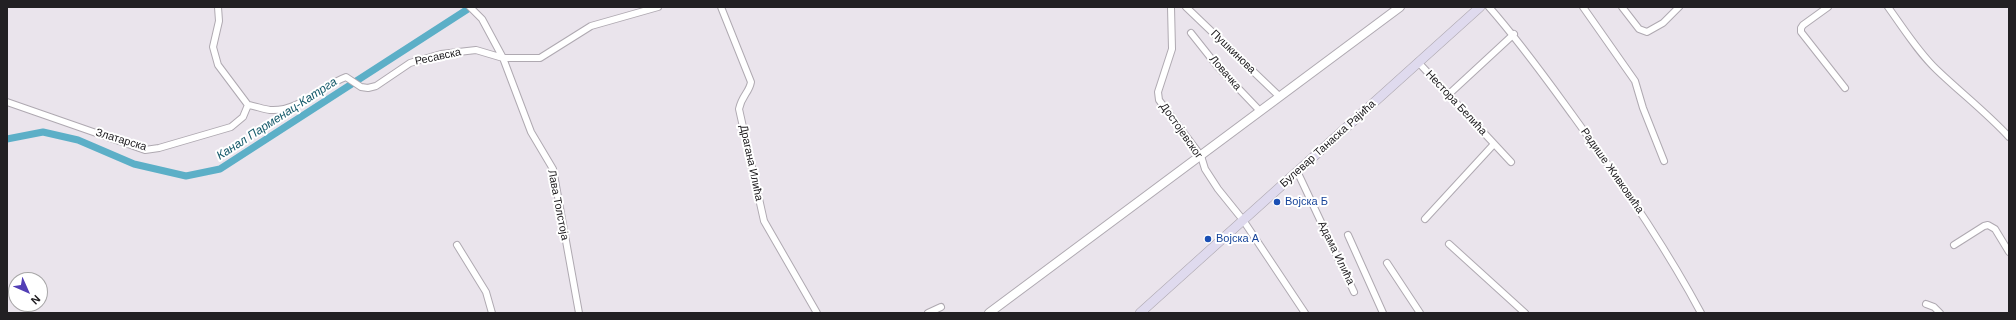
<!DOCTYPE html>
<html>
<head>
<meta charset="utf-8">
<style>
	body { margin:0 }
	#map { position:relative; width:2016px; height:320px; overflow:hidden; background:#eae4ec; font-family:Arial,sans-serif }
	canvas { display:block }
	.frame { position:absolute; inset:0; border:8px solid #222023; pointer-events:none }
	.north { position:absolute; left:8px; top:272px; width:40px; height:40px; box-sizing:border-box; background:#fff; border:1px solid #a7a6a7; border-radius:50%; rotate:135deg; font-size:11px; font-weight:700; line-height:16px; text-align:center; color:#222023 }
	.north::after { content:''; display:block; margin:auto; width:14px; height:18px; background:#523eb5; clip-path:polygon(50% 0,100% 100%,50% 72%,0 100%) }
</style>
</head>
<body>
<div id="map">
<canvas width="2016" height="320"></canvas>
<div class="frame"></div>
<div class="north">N</div>
</div>
<script>
const c = document.querySelector('canvas').getContext('2d');
c.lineJoin = 'round';
function strokePath(path, color, width, dash) {
  c.strokeStyle = color;
  c.lineWidth = width;
  c.lineCap = dash ? 'butt' : 'round';
  c.setLineDash(dash || []);
  c.stroke(path);
}
function label(font, color, halo, rows, align = 'center') {
  c.font = font + ' Arial,sans-serif';
  c.lineWidth = 4;
  c.setLineDash([]);
  c.textBaseline = 'middle';
  c.strokeStyle = halo;
  c.fillStyle = color;
  for (const [text, x, y, turn = 0] of rows) {
    c.save();
    c.translate(x, y);
    c.rotate((+turn || 0) * Math.PI / 180);
    c.textAlign = isNaN(turn) ? turn : align;
    if (halo) c.strokeText(text, 0, 0);
    c.fillText(text, 0, 0);
    c.restore();
  }
}
const canal = new Path2D(`
	M7,139l36,-7 35,8 56,24 52,12 34,-7 251,-162`);
const minor = new Path2D(`
	M218,7l1,14 -6,26 5,18 30,40
	M470,7l12,12 21,39 28,74 22,37 26,144
	M721,7l30,75c-2,11 -9,13 -12,27l25,112 53,92
	M1171,7l1,42 -14,43 1,8 42,56 4,13 13,20 25,31 62,93
	M1186,7l94,90
	M1489,7c31,35 58,73 85,110 46,63 90,127 127,196
	M1583,7l52,74 8,27 21,53
	M1622,7l17,22 8,3 16,-9 16,-16
	M1828,7l-25,18 -2,3v4l44,56
	M1888,7c16,22 30,45 49,63 24,23 50,43 72,67
	M1191,33l27,34 42,44
	M1418,62l93,100
	M1448,95l66,-61
	M7,102l138,48 14,-2 72,-21 12,-10 5,-12
	M248,105c7,1 15,4 22,5 29,2 51,-24 76,-33l15,10 7,1 8,-2 34,-23 31,-9 35,-4 27,8h37l51,-32 67,-19
	M1297,171l57,121
	M1425,219l69,-75
	M1348,235l35,78
	M1449,244l76,69
	M457,245l29,47 6,21
	M1954,245l30,-19 4,-1 7,4 14,23
	M1387,263l33,50
	M1926,304l8,3 6,6
	M928,313l13,-6`);
const tertiary = new Path2D(`
	M989,313l411,-306`);
const secondary = new Path2D(`
	M1140,313l340,-306`);
const markers = [
	[1277,202,4,"#1a4fb4"],
	[1208,239,4,"#1a4fb4"]
];
const streetNames = [
	["Пушкинова",1233,52,44],
	["Ресавска",438,57,-12],
	["Ловачка",1225,73,49],
	["Нестора Белића",1456,103,47],
	["Достојевског",1181,131,55],
	["Златарска",121,140,17],
	["Булевар Танаска Рајића",1328,144,-42],
	["Драгана Илића",751,163,78],
	["Радише Живковића",1612,171,55],
	["Лава Толстоја",558,205,79],
	["Адама Илића",1336,253,64]
];
const transitNames = [
	["Војска Б",1285,202],
	["Војска А",1216,239]
];
const waterNames = [
	["Канал Парменац-Катрга",277,119,-33]
];
strokePath(canal, '#5cafc7', 7);
strokePath(minor, '#afa9b1', 8);
strokePath(tertiary, '#afa9b1', 10);
strokePath(secondary, '#afa9b1', 10);
strokePath(minor, '#fff', 6);
strokePath(tertiary, '#fff', 8);
strokePath(secondary, '#dfdaee', 9);
for (const [x, y, r, color] of markers) {
  const dot = new Path2D();
  dot.arc(x, y, r, 0, 2 * Math.PI);
  c.fillStyle = color;
  c.fill(dot);
  strokePath(dot, '#fff', 1.5);
}
label('11px', '#222023', '#fff', streetNames);
label('11px', '#164399', '#fff', transitNames, 'left');
label('italic 12px', '#155a6b', '#fff', waterNames);
</script>
</body>
</html>
